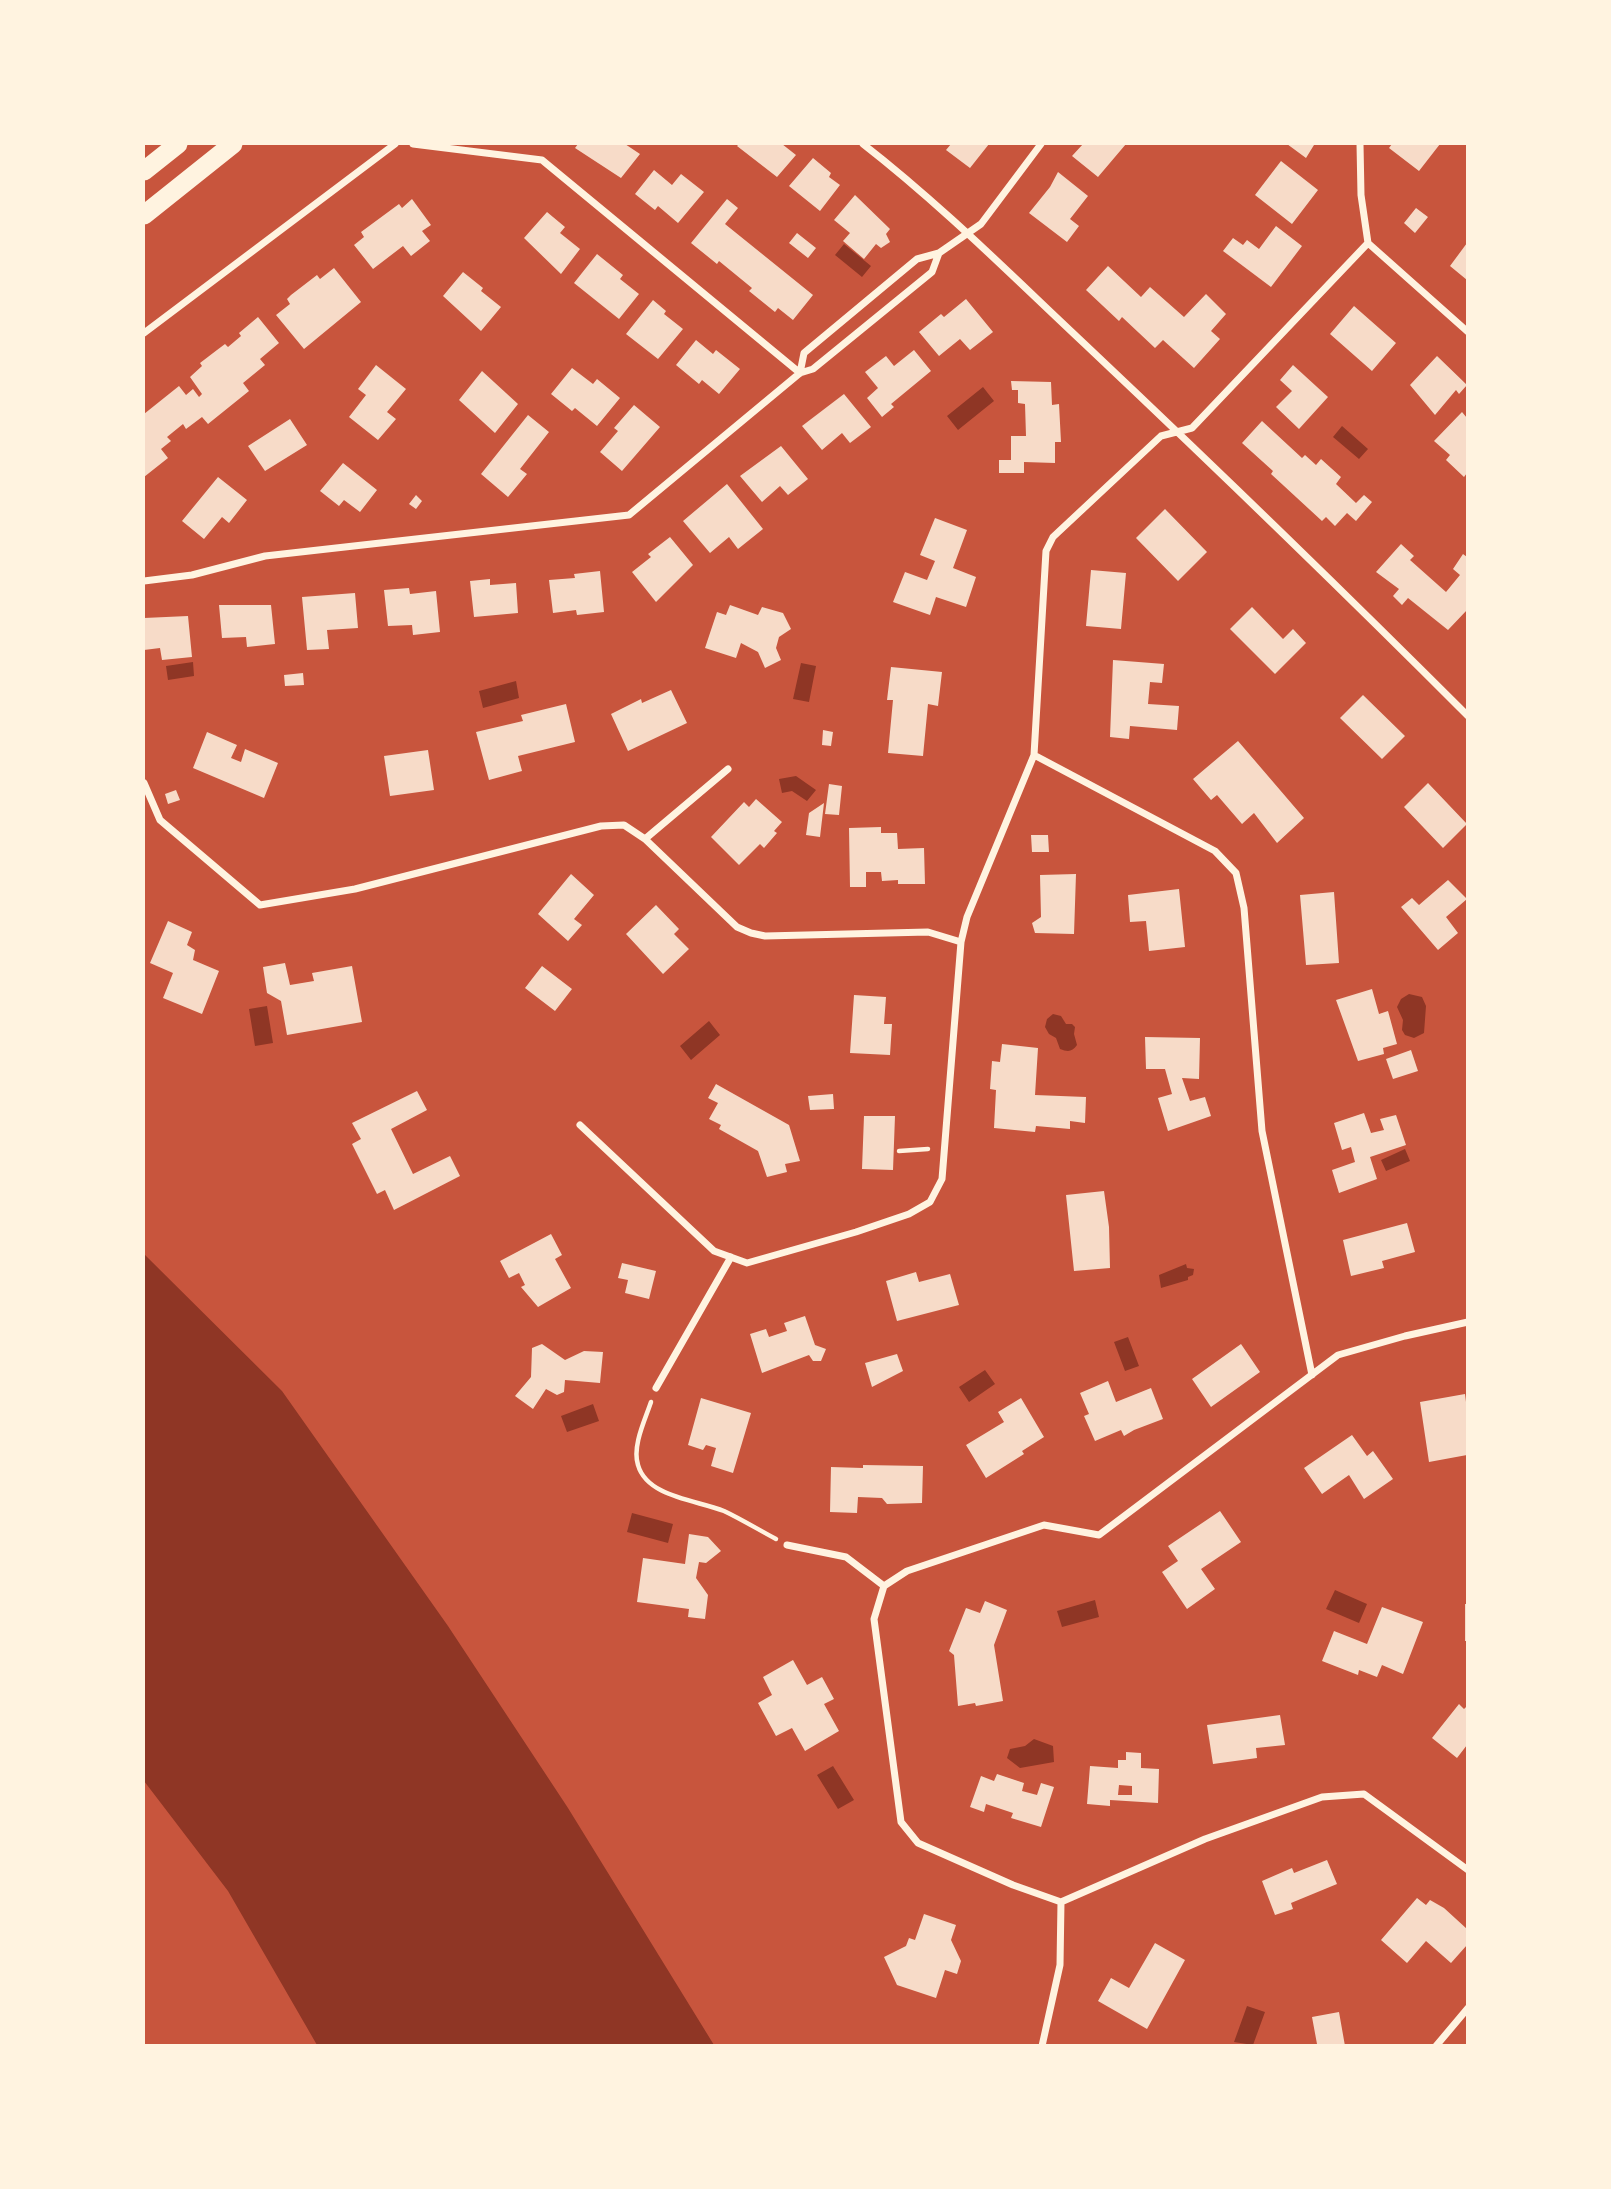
<!DOCTYPE html>
<html>
<head>
<meta charset="utf-8">
<style>
	body { margin:0 }
	#map { position:relative; width:1611px; height:2189px; overflow:hidden; background:#c8553d; font-family:"Exo 2",sans-serif }
	canvas { display:block }
	.frame { position:absolute; inset:0; border:145px solid #fff3e0; pointer-events:none }
</style>
</head>
<body>
<div id="map">
<canvas width="1611" height="2189"></canvas>
<div class="frame"></div>
</div>
<script>
const c = document.querySelector('canvas').getContext('2d');
c.lineJoin = 'round';
function paint(path, color) {
  c.fillStyle = color;
  c.fill(path, 'evenodd');
}
function strokePath(path, color, width, dash) {
  c.strokeStyle = color;
  c.lineWidth = width;
  c.lineCap = dash ? 'butt' : 'round';
  c.setLineDash(dash || []);
  c.stroke(path);
}
const water = new Path2D(`
	M844,244l27,22 -9,11 -27,-22z
	M983,387l11,14 -36,29 -11,-14z
	M1342,426l26,23 -9,10 -26,-22z
	M193,662l1,14 -26,4 -2,-14z
	M801,663l15,3 -7,36 -16,-3z
	M516,681l3,17 -36,10 -4,-17z
	M796,776l20,14 -9,11 -15,-10 -10,2 -3,-14z
	M1409,994l13,3 4,9 -2,27 -10,5 -9,-3 -3,-5 1,-10 -6,-13 4,-8z
	M267,1006l6,37 -18,3 -6,-37z
	M1053,1014l8,2 5,8h6l3,3 -1,7 3,11c-5,7 -9,7 -17,4l-4,-11 -7,-4 -4,-7 2,-8z
	M709,1021l11,14 -29,25 -11,-14z
	M1405,1149l5,12 -24,10 -5,-11z
	M144,1254l138,137 166,235 120,182 146,237h-397l-89,-154 -84,-110z
	M1186,1264l1,4 7,1 -1,6 -5,2v3l-27,8 -2,-13z
	M1128,1337l11,29 -14,5 -11,-29z
	M985,1370l10,14 -26,18 -10,-15z
	M593,1404l6,17 -32,11 -6,-16z
	M632,1513l41,11 -5,19 -41,-11z
	M1335,1590l32,14 -8,19 -33,-14z
	M1095,1600l4,17 -37,10 -5,-16z
	M1034,1739l19,7 1,16 -34,6 -13,-10 3,-9 15,-3z
	M833,1766l21,34 -16,9 -21,-34z
	M1247,2006l18,6 -12,33 -19,-3z`);
const building = new Path2D(`
	M578,144h47l15,10 -19,24 -46,-30z
	M739,144h43l14,11 -19,22 -40,-31z
	M951,144h38l-19,24 -24,-18z
	M1083,144h43l-28,33 -26,-21z
	M1287,144h25l2,1 -8,13z
	M1392,144h48l-21,27 -30,-23z
	M813,158l18,15 -2,4 11,8 -20,26 -31,-25z
	M1281,161l37,29 -26,34 -37,-29z
	M654,170l18,15 9,-11 23,18 -26,31 -20,-17 -3,4 -20,-16z
	M1058,172l30,24 -18,23 9,7 -12,16 -38,-29 21,-26z
	M855,195l35,34 -4,5 4,8 -9,6 -5,-4 -12,15 -21,-18 7,-8 -16,-13z
	M412,199l19,26 -9,6 8,10 -19,15 -8,-10 -30,23 -19,-24 10,-8 -3,-5 38,-28 3,4z
	M727,199l11,9 -13,16 88,71 -20,25 -15,-12 -3,4 -26,-21 3,-3 -33,-27 -2,3 -26,-21z
	M1416,208l12,9 -13,16 -11,-10z
	M547,212l18,15 -5,6 20,16 -19,25 -37,-36z
	M1276,226l26,20 -31,41 -48,-36 10,-13 10,7 4,-5 12,9z
	M797,233l19,15 -8,10 -19,-15z
	M1467,243v37l-17,-14z
	M597,254l26,21 -3,4 19,15 -20,25 -45,-36z
	M1108,266l33,31 9,-10 34,30 22,-23 20,20 -15,17 9,8 -26,29 -31,-28 -8,8 -33,-31 -3,4 -33,-31z
	M334,268l27,34 -57,47 -28,-34 14,-11 -3,-5 4,-4 26,-20 3,4z
	M463,272l20,16 -2,3 20,16 -20,24 -38,-35z
	M966,299l27,33 -23,18 -10,-11 -21,17 -20,-24 22,-18 3,3z
	M653,300l13,11 -2,3 19,15 -25,30 -32,-25z
	M1354,306l42,37 -24,28 -42,-37z
	M258,317l21,26 -19,16 5,6 -22,18 6,8 -41,33 -6,-7 -16,12 -3,-5 -16,13 4,4 -10,8 7,9 -24,19v-63l35,-28 7,9 7,-6 6,8 3,-3 -12,-17 12,-11 -2,-3 17,-13 8,-6 3,3 13,-11 -2,-3z
	M696,340l17,14 3,-4 24,19 -21,25 -17,-14 -3,4 -23,-19z
	M914,350l17,21 -40,33 3,3 -12,10 -15,-19 11,-10 -13,-16 21,-16 8,10z
	M1437,356l30,29 -8,9 -3,-4 -21,25 -25,-30z
	M376,365l30,24 -19,23 9,7 -18,21 -29,-23 17,-22 -8,-6z
	M1293,365l35,32 -29,32 -23,-22 16,-16 -12,-11z
	M572,368l21,16 4,-5 23,19 -23,28 -22,-18 -3,3 -21,-17z
	M482,371l36,33 -23,29 -36,-33z
	M1011,381l40,1 1,23 7,-1 2,38h-6v21l-31,-1v11h-25v-13h12v-24h15l-1,-32 -7,-1v-13h-6z
	M844,394l27,33 -21,16 -8,-10 -20,17 -20,-24z
	M634,405l26,22 -38,44 -22,-19 18,-21 -4,-3z
	M1462,412l5,6v55l-3,4 -18,-17 4,-5 -16,-14z
	M528,415l21,17 -29,37 7,5 -19,23 -27,-23z
	M290,419l17,26 -42,26 -17,-25z
	M1262,421l40,37 3,-3 11,10 5,-6 20,18 -5,7 20,19 8,-8 8,7 -16,19 -9,-8 -12,13 -9,-9 -4,4 -51,-47 2,-3 -31,-28z
	M781,446l27,33 -20,16 -8,-9 -18,16 -22,-26z
	M343,463l34,27 -17,22 -16,-12 -5,6 -19,-15z
	M218,477l29,23 -18,23 -7,-6 -18,22 -22,-18z
	M727,484l36,45 -25,20 -9,-12 -19,16 -27,-32z
	M416,495l6,6 -6,8 -7,-5z
	M1165,509l42,43 -29,29 -42,-43z
	M935,518l32,12 -14,38 23,9 -10,30 -30,-10 -6,18 -37,-13 12,-30 22,8 8,-19 -15,-6z
	M670,537l23,28 -37,37 -24,-30 19,-15 -3,-3z
	M1401,544l13,12 -4,4 36,32 14,-17 -7,-6 10,-15 4,3v53l-19,20 -40,-32 -6,7 -9,-9 6,-7 -23,-17z
	M1091,570l35,3 -5,56 -35,-3z
	M600,571l4,41 -27,3 -1,-5 -23,3 -4,-33 26,-2 -1,-4z
	M490,579v6l26,-2 2,30 -44,4 -4,-36z
	M409,588l1,6 26,-3 4,41 -27,3 -1,-10 -24,1 -4,-36z
	M355,593l3,35 -31,2 2,19 -22,1 -5,-53z
	M219,605h52l4,39 -28,3 -1,-10 -24,1z
	M730,605l28,10 4,-8 21,6 8,16 -12,8 -3,11 5,12 -16,8 -7,-16 -17,-9 -5,15 -31,-10 12,-36 9,3z
	M1252,607l31,32 10,-10 13,14 -31,31 -45,-45z
	M188,616l4,41 -30,3 -2,-12 -16,2v-32z
	M1113,660l51,4 -2,19 -12,-1 -2,22 31,2 -2,24 -47,-4 -1,13 -19,-2z
	M891,667l51,5 -4,34 -10,-2 -5,52 -35,-3 5,-53h-6z
	M303,673l1,12 -19,1 -1,-11z
	M671,690l16,33 -59,28 -17,-37 30,-15 1,4z
	M1363,695l42,41 -23,23 -42,-41z
	M566,704l9,38 -57,14 4,15 -33,9 -13,-48 47,-11 -2,-6z
	M823,730l10,2 -2,14 -9,-1z
	M207,732l30,13 -6,13 10,4 4,-13 33,14 -14,35 -71,-30z
	M1238,741l66,77 -27,25 -23,-30 -12,11 -25,-29 -6,5 -18,-21z
	M428,750l6,40 -44,6 -6,-40z
	M1428,783l39,41 -24,24 -39,-41z
	M829,784l13,2 -3,29 -14,-1z
	M176,790l4,10 -12,4 -3,-10z
	M756,799l26,23 -8,9 3,2 -13,15 -4,-4 -21,21 -28,-28 33,-35 5,5z
	M824,803l-4,34 -14,-2 3,-22z
	M881,827v6h16l1,16 26,-1 1,36h-27v-4l-16,1 -1,-9h-15v15h-16l-1,-59z
	M1031,835h17l1,17h-17z
	M571,874l23,21 -20,24 8,6 -14,16 -30,-27z
	M1076,874l-2,60 -39,-1 -3,-10 9,-6 -1,-42z
	M1448,880l19,19 -21,18 12,16 -20,17 -37,-43 11,-9 7,7z
	M1179,889l6,58 -36,4 -3,-30 -16,1 -2,-27z
	M1334,892l5,71 -33,2 -6,-70z
	M656,905l23,24 -5,5 15,15 -26,25 -37,-40z
	M168,921l24,11 -5,13 8,5 -2,10 26,11 -17,43 -39,-16 10,-25 -23,-10z
	M285,963l5,22 24,-4 -2,-8 40,-7 10,56 -75,13 -6,-34 -14,-8 -4,-26z
	M542,966l30,23 -17,22 -30,-23z
	M1372,989l7,25 9,-3 9,33 -14,4 1,6 -26,7 -22,-61z
	M854,995l32,2 -2,27h8l-2,31 -40,-2z
	M1145,1037l55,1 -1,41 -17,-1 8,23 15,-4 6,19 -43,15 -10,-33 14,-4 -7,-25h-19z
	M1002,1044l36,4 -3,47 51,2 -1,26 -15,-2v8l-34,-3 -1,6 -41,-4 2,-38 -6,-1 2,-28 8,1z
	M1411,1050l7,21 -25,8 -7,-20z
	M716,1084l73,41 11,36 -15,3 2,8 -20,5 -9,-26 -39,-22 2,-4 -12,-6 9,-16 -10,-5z
	M417,1091l10,19 -36,19 22,45 37,-18 10,20 -66,34 -9,-20 -8,4 -25,-50 9,-5 -9,-16z
	M833,1094l1,15 -24,1 -2,-14z
	M1364,1113l7,20 13,-3 -4,-11 16,-4 10,30 -36,12 7,22 -38,14 -7,-23 23,-8 -4,-15 -9,3 -8,-27z
	M864,1116h31l-2,54 -31,-1z
	M1104,1191l5,36 1,41 -36,3 -8,-76z
	M1407,1223l8,29 -33,9 2,7 -33,8 -8,-36z
	M551,1234l11,21 -7,4 16,29 -33,19 -17,-20 4,-2 -6,-12 -10,5 -9,-17z
	M622,1263l34,8 -7,28 -24,-6 3,-13 -10,-2z
	M916,1272l3,10 31,-8 9,31 -62,16 -11,-40z
	M805,1316l10,29 11,4 -5,12h-8l-4,-6 -47,18 -12,-39 16,-5 3,8 18,-6 -3,-8z
	M542,1344l23,16 19,-9 19,1 -3,31 -35,-3 -1,12 -7,3 -11,-6 -13,20 -18,-13 16,-19 1,-29z
	M1241,1344l19,28 -49,35 -19,-28z
	M897,1354l6,17 -31,16 -7,-24z
	M1108,1381l8,21 35,-14 12,31 -29,11 -10,6 -3,-6 -26,11 -11,-25 5,-2 -9,-21z
	M1465,1394l2,16v45l-38,7 -9,-60z
	M701,1398l50,15 -18,60 -22,-7 5,-18 -10,-3 -3,5 -15,-5z
	M1021,1398l23,39 -22,14 2,3 -38,24 -20,-33 38,-23 -6,-10z
	M1352,1435l15,21 6,-5 20,28 -29,20 -15,-24 -27,19 -18,-26z
	M863,1465l60,1 -1,37 -35,1 -5,-6 -24,-1 -1,16 -27,-1 1,-45 32,1z
	M1220,1511l21,31 -40,27 14,20 -28,20 -25,-37 16,-11 -10,-15z
	M689,1534l19,3 13,14 -15,12 -7,-1 -3,16 12,17 -3,24 -17,-2 1,-8 -52,-7 6,-44 42,6z
	M985,1601l22,9 -13,35 9,56 -27,5 -1,-3 -17,3 -4,-51 -5,-4 17,-43 14,5z
	M1465,1604h2v37h-2z
	M1382,1607l41,15 -20,52 -21,-9 -5,12 -18,-7 -1,5 -36,-14 12,-30 33,13z
	M793,1660l14,25 15,-8 12,22 -10,5 15,27 -34,20 -13,-23 -16,8 -18,-33 14,-8 -9,-18z
	M1459,1704l5,5 3,-3v39l-10,13 -25,-20z
	M1280,1715l5,30 -29,3 1,10 -44,6 -6,-39z
	M1126,1752l15,1v15l18,1 -1,34 -48,-3v6l-23,-2 3,-38 28,2v-8h8zM1119,1785l13,1v9h-14z
	M997,1774l27,9 -2,8 15,4 4,-12 13,4 -13,40 -30,-9 2,-5 -27,-9 -2,8 -14,-5 11,-31 13,5z
	M1327,1860l10,24 -46,19 2,6 -18,6 -13,-34 30,-13 2,5z
	M1417,1898l9,7 4,-5 14,8 23,21v16l-16,18 -25,-22 -19,22 -26,-23z
	M924,1914l32,11 -5,15 10,21 -4,13 -12,-4 -9,28 -39,-13 -13,-28 22,-11 3,-8 6,2z
	M1155,1943l30,17 -38,69 -49,-28 13,-23 18,10z
	M1339,2012l6,34h-31l3,-2 -5,-27z`);
const path = new Path2D(`
	M899,1151l29,-2
	M651,1402c-6,18 -19,44 -13,63 9,32 58,35 86,46 17,8 35,19 52,28`);
const minor = new Path2D(`
	M413,144l129,16 258,213
	M863,144c81,63 153,136 228,206 127,120 253,242 377,366
	M1360,144l1,51 7,48
	M1368,243l100,89
	M939,253l42,-29 60,-80
	M144,333l251,-189
	M144,581l48,-6 73,-19 364,-41 171,-142 13,-4 119,-97 7,-19 -22,6 -113,94 -4,20
	M1034,755l181,96 21,22 8,35 18,223 50,244
	M144,783l16,37 100,85 95,-16 246,-63 23,-1 21,14 92,88 14,6 14,3 163,-4 33,10
	M645,839l83,-70
	M580,1125l134,126 33,12 109,-31 53,-18 21,-12 12,-23 19,-237 6,-25 67,-162 12,-204 7,-14 108,-101 31,-8 176,-185
	M1468,1322l-63,14 -67,19 -239,180 -55,-10 -137,46 -23,15 -10,33 27,203 17,21 95,42 48,17 144,-63 117,-42 42,-3 104,76
	M656,1388l75,-131
	M787,1545l59,12 38,29
	M1042,2046l18,-81 1,-63
	M1436,2046l32,-38`);
const trunk = new Path2D(`
	M144,171l34,-27
	M144,215l89,-71`);
paint(water, '#8f3625');
paint(building, '#f7dbc8');
strokePath(path, '#fff3e0', 4.5);
strokePath(minor, '#fff3e0', 7);
strokePath(trunk, '#fff3e0', 19);
</script>
</body>
</html>
